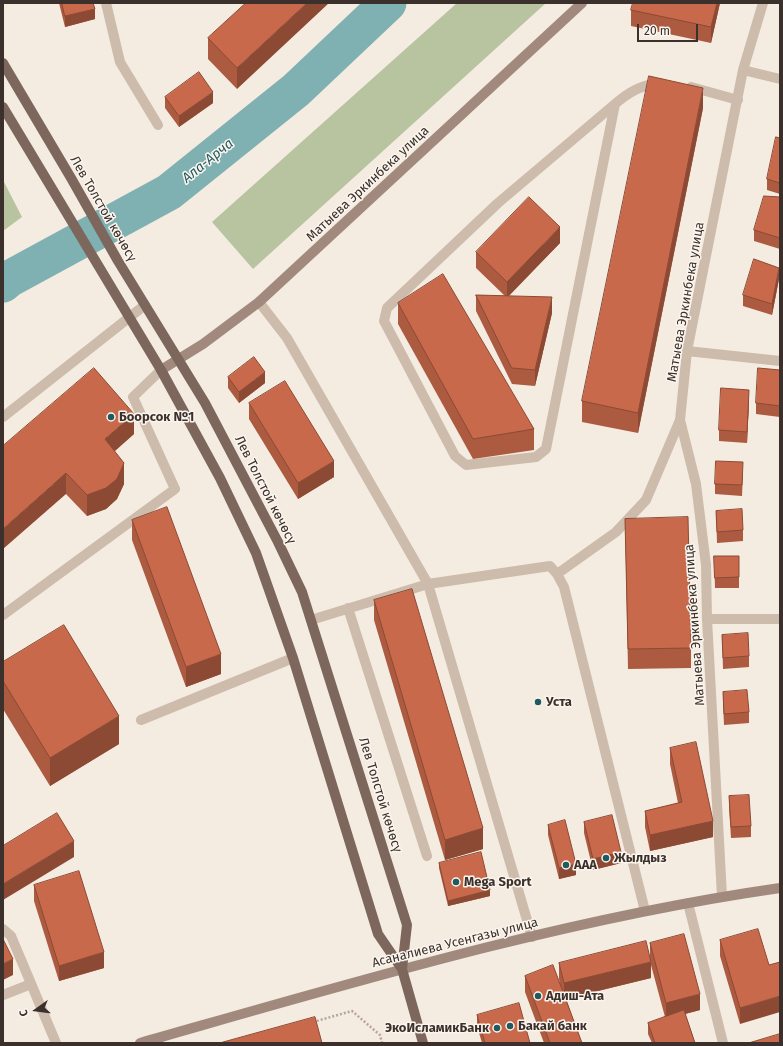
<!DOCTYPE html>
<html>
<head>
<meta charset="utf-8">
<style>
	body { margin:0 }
	#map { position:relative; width:783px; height:1046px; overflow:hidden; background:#f4ebe1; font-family:"Fira Sans",sans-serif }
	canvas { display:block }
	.frame { position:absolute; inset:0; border:4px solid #3b302b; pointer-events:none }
	.north { position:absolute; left:16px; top:990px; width:40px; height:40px; -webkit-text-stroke:3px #fbf5ee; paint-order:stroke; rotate:256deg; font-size:11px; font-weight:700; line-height:16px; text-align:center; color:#3b302b }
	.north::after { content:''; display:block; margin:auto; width:14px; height:18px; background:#3b302b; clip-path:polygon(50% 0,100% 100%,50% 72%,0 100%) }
	.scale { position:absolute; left:637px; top:24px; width:61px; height:18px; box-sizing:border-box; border:2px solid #3b302b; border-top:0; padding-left:5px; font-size:12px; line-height:14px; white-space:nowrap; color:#3b302b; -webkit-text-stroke:3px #fbf5ee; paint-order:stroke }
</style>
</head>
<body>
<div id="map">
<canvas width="783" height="1046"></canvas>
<div class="frame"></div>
<div class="north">С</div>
<div class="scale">20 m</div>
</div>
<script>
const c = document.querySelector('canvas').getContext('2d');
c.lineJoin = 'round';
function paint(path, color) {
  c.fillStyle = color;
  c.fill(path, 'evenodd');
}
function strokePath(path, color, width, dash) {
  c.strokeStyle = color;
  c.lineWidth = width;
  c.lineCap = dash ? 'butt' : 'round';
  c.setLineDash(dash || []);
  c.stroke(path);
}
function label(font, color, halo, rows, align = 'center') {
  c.font = font + ' "Fira Sans",sans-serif';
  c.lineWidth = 3;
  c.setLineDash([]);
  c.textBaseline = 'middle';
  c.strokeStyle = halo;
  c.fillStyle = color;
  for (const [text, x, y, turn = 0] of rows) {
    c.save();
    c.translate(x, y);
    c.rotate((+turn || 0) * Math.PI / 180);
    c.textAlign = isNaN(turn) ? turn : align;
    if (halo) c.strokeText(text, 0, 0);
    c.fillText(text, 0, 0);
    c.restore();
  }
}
const green = new Path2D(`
	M457,3h89l-293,266 -41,-47z
	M3,180l19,37 -19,14z`);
const river = new Path2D(`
	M3,284l6,-5 160,-87 127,-102 92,-87`);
const path = new Path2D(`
	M313,1022l39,-11 28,24 2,8`);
const service = new Path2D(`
	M106,3l14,59 38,63
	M691,87l47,13
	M615,104l-69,345 -10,8 -70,8 -11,-9 -62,-118 -9,-17 3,-13 111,-105 117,-99c14,-12 26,-19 45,-21
	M259,302l28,36 141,246 104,353
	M557,574l59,-42 30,-32 34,-80
	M348,608l79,248
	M3,615l172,-126 -42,-92 28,-27
	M707,619l15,277
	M311,620l117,-36 122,-18 7,8 7,13 81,324
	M141,720l152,-62
	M3,929l8,7 45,107
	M3,995l28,-11`);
const minor = new Path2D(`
	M763,3l-20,67 -56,281 -7,69 16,64 10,81 1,54h73
	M743,70l37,9
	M687,351l93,10
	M688,903l35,140`);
const tertiary = new Path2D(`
	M3,417l142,-112`);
const secondary = new Path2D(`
	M161,370l42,-26 56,-42 323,-299
	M140,1043c211,-60 423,-124 640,-155`);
const primary = new Path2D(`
	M3,63l68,115 47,83 87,142 73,139 24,50 105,333 -5,44
	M3,107l158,263 59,108 36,75 37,105 85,276 24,35 21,74`);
const wall = new Path2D(`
	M59,3h34l2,16 -30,8z
	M246,3l-9,86 -29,-30v-21z
	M720,3l-9,40 -80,-17v-16z
	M165,97l48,6 -34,24 -14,-19z
	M703,108l-65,325 -56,-11v-21z
	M780,138v56l-13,-4v-11z
	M780,197v52l-26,-8v-11z
	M560,243l-52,53 44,17 -17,73 -23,-2 -36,-73v-16l29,1 -29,-28v-16z
	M779,279l-7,36 -29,-9v-11z
	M398,303l136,126v21l-61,9 -75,-135z
	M780,370v47l-24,-3v-11z
	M228,377l37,6 -26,20 -11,-15z
	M749,401l-2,42 -28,-2v-11z
	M249,403l85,74 -36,22 -49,-80z
	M134,434l-20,17 10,33 -7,15 -11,10 -19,7 -21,-22 -63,-48z
	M743,472l-1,24 -27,-2v-10z
	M716,511l27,19v11l-26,2z
	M625,519l66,129v20l-63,1z
	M132,520l89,154 -35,13 -54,-147z
	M714,556h25v32h-24z
	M374,600l109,249 -38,11 -71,-240z
	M722,635l27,21v11l-26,2z
	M3,662l116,82 -69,42 -47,-77z
	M723,692l26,20v11l-25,2 -1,-23z
	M670,748l43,89 -63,14 -5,-24v-16l33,-8 -8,-39z
	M729,796l22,30v11l-20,1 -2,-31z
	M584,822l37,41 -28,7 -9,-37z
	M548,825l28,50 -17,4 -11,-44z
	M439,863l51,33 -42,10 -9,-38z
	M34,885l70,83 -45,13 -25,-80z
	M780,939v15l-1,-3v-11z
	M720,940l49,25 -29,59 -20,-68z
	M650,943l50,67 -15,4 10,29h-43l-4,-9v-11l17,-6 -14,-52v13l-85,21 16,44h-38l-19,-51v-16l35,7 -1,-4v-16l91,-7z
	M477,1015l53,28h-48l-5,-17z`);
const shadedWall = new Path2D(`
	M307,3h22l-92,86v-21z
	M717,3h3l-9,40v-16z
	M95,9v10l-30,8v-11z
	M703,88v20l-65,325v-20z
	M213,92v11l-34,24v-11z
	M560,227v16l-53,55v-16z
	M779,268v11l-7,36v-11z
	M552,297v16l-17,73v-16z
	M265,372v11l-26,20v-11z
	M749,390v11l-2,42v-11z
	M134,414v20l-29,26v-21z
	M334,461v16l-36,22v-16z
	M124,463v21l-7,15 -11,10 -19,7v-21z
	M66,473v21l-63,55v-20z
	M221,654v20l-35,13v-20z
	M119,716v28l-69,42v-28z
	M713,821v16l-63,14v-16z
	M483,828v21l-38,11v-20z
	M74,841v16l-71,43v-16z
	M621,852v11l-28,7v-11z
	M576,864v11l-17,4v-11z
	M490,890v6l-42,10v-5z
	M104,952v16l-45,13v-15z
	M13,959v16l-10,5v-16z
	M651,962v16l-87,21v-16z
	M700,994v16l-34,9v-16z
	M780,996v16l-40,12v-16z`);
const building = new Path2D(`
	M62,3h31l2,6 -30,7z
	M246,3h61l-70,65 -29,-30z
	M633,3h84l-6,24 -80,-17z
	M199,72l14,20 -34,24 -14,-19z
	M649,76l54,12 -65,325 -56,-12z
	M776,137l4,1v45l-13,-4z
	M764,196l16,1v41l-26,-8z
	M529,197l31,30 -53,55 -31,-30z
	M754,259l25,9 -7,36 -29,-9z
	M443,274l91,155 -61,10 -75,-136z
	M476,295l76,2 -17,73 -23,-2z
	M254,357l11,15 -26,20 -11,-15z
	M94,368l40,46 -29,25 19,24 -7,16 -11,9 -19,7 -21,-22 -63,56v-83z
	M758,368l22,2v36l-24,-3z
	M285,381l49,80 -36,22 -49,-80z
	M721,388l28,2 -2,42 -28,-2z
	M716,461l27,1 -1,23 -27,-1z
	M167,507l54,147 -35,13 -54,-147z
	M742,509l1,21 -26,2 -1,-21z
	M688,517l3,131 -63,1 -3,-130z
	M714,556h25v21l-24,1z
	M412,589l71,239 -38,12 -71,-240z
	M64,625l55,91 -69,42 -47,-77v-19z
	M748,633l1,23 -26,2 -1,-23z
	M747,690l2,22 -25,2 -1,-22z
	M696,742l17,79 -63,14 -5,-24 37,-9 -12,-54z
	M749,795l2,31 -20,1 -2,-31z
	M57,813l17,28 -71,43v-38z
	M612,815l9,37 -28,7 -9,-37z
	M565,820l11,44 -17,4 -11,-43z
	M481,852l9,38 -42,11 -9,-38z
	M79,871l25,81 -45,14 -25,-81z
	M758,929l11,36 11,-3v34l-40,12 -20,-68z
	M684,934l16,60 -34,9 -16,-60z
	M3,939l10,20 -10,5z
	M646,941l5,21 -87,21 -5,-20z
	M553,965l29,78h-32l-25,-67z
	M519,1003l11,40h-45l-8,-28z
	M684,1010l11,33h-40l-7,-20z
	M315,1017l7,26h-102z
	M780,1034v9h-31z`);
const markers = [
	[111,417,4,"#1f5a5e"],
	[538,702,4,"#1f5a5e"],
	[606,858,4,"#1f5a5e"],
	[566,865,4,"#1f5a5e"],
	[456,882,4,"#1f5a5e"],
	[538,996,4,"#1f5a5e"],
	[510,1026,4,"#1f5a5e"],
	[497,1028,4,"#1f5a5e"]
];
const streetNames = [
	["Матыева Эркинбека улица",368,184,-43],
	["Лев Толстой көчөсү",103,209,60],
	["Матыева Эркинбека улица",686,302,-80],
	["Лев Толстой көчөсү",265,490,63],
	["Матыева Эркинбека улица",695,625,-94],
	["Лев Толстой көчөсү",380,795,73],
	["Асаналиева Усенгазы улица",455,943,-14]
];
const poiNames = [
	["Боорсок №1",119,417],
	["Уста",546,702],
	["Жылдыз",614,858],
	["AAA",574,865],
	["Mega Sport",464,882],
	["Адиш-Ата",546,996],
	["Бакай банк",518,1026],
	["ЭкоИсламикБанк",489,1028,"right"]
];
const waterNames = [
	["Ала-Арча",208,161,-39]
];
paint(green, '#b8c4a0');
strokePath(river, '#7fb0b2', 37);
strokePath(path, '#b9a596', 2.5, [2, 2]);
strokePath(service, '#cdbbac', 10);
strokePath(minor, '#cdbbac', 10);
strokePath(tertiary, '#cdbbac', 10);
strokePath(secondary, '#a18a7d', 10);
strokePath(primary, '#7d675c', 10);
paint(wall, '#ac5a40');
paint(shadedWall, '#8c4a34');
paint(building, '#c8694b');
strokePath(building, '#8c4a34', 1);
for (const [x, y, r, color] of markers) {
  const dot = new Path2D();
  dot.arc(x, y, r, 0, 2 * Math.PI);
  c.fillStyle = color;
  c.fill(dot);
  strokePath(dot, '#fbf5ee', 1.5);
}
label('13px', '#3b302b', '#fbf5ee', streetNames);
label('bold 13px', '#3b302b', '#fbf5ee', poiNames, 'left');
label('italic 14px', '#1f5a5e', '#fbf5ee', waterNames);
</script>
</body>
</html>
